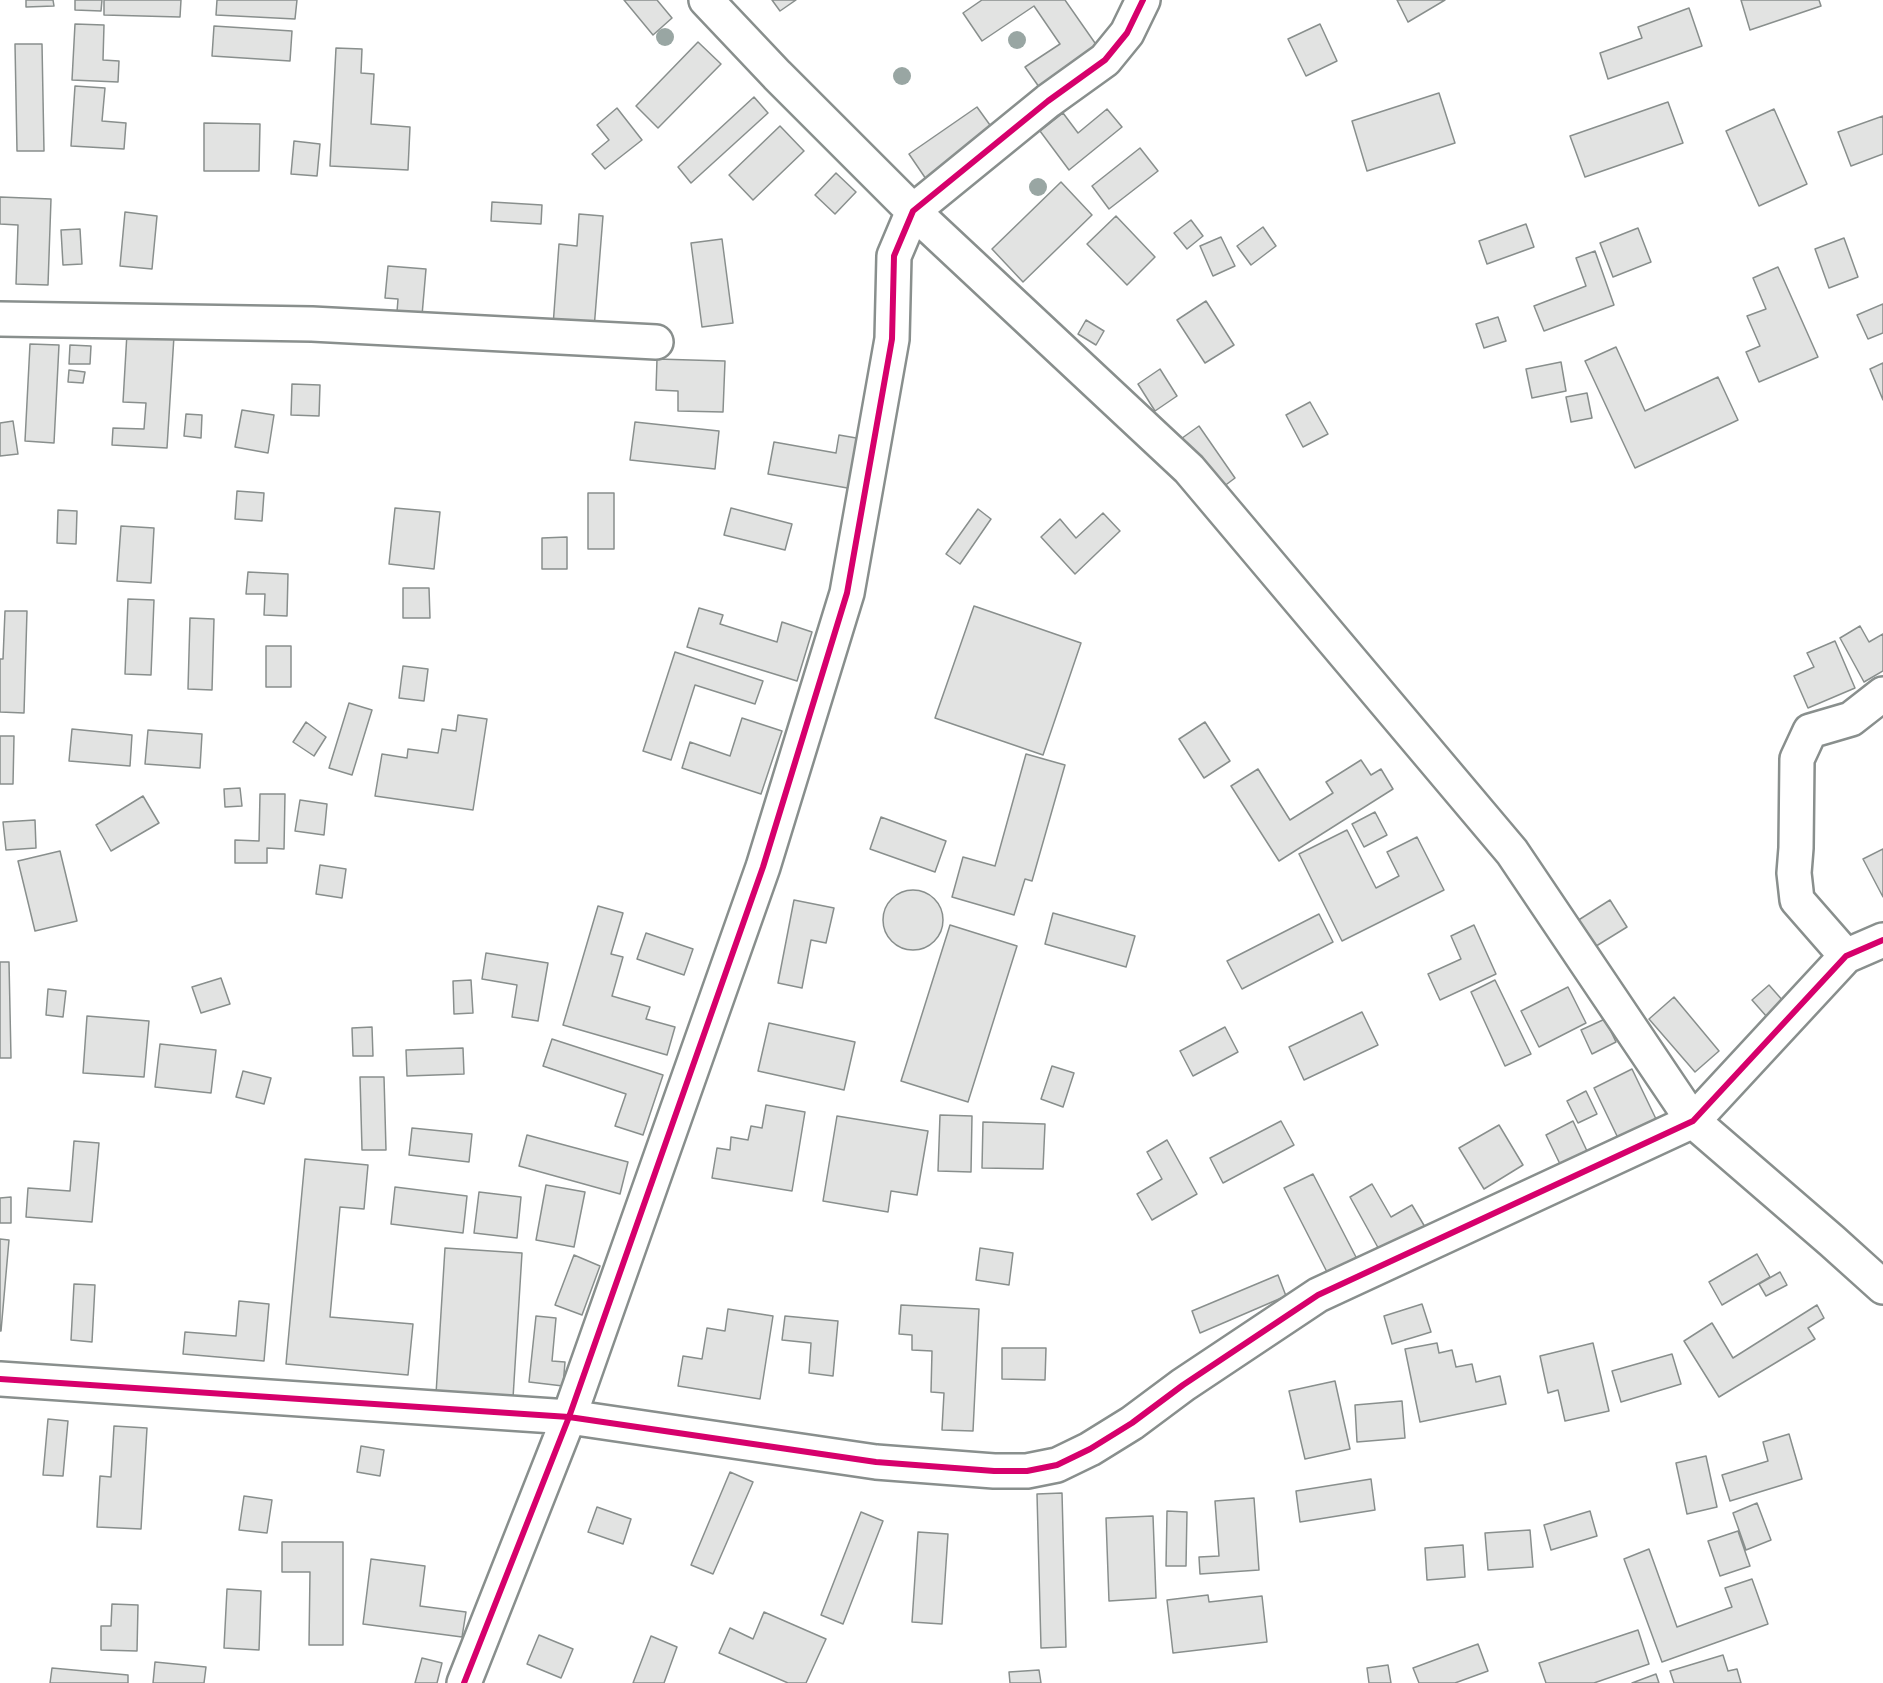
<!DOCTYPE html>
<html>
<head>
<meta charset="utf-8">
<style>
	body { margin:0 }
	canvas { display:block; background:#fff }
</style>
</head>
<body>
<canvas width="1883" height="1683"></canvas>
<script>
const c = document.querySelector('canvas').getContext('2d');
c.lineJoin = 'round';
function paint(path, color) {
  c.fillStyle = color;
  c.fill(path, 'evenodd');
}
function strokePath(path, color, width, dash) {
  c.strokeStyle = color;
  c.lineWidth = width;
  c.lineCap = dash ? 'butt' : 'round';
  c.setLineDash(dash || []);
  c.stroke(path);
}
const building = new Path2D(`
	M26,0h27l1,6 -28,1z
	M75,0h27l-1,11 -26,-1z
	M104,0h77l-1,17 -76,-2z
	M217,0h80l-2,19 -79,-4z
	M624,0h33l15,18 -19,17z
	M772,0h24l-16,11z
	M982,0h83l37,53 -58,41 -19,-27 35,-23 -26,-38 -52,35 -19,-28z
	M1397,0h48l-37,22z
	M1741,0h78l2,6 -71,24z
	M1689,8l13,38 -94,33 -8,-26 42,-15 -4,-11z
	M75,24l29,1 -1,35 16,1 -1,21 -46,-2z
	M1320,24l17,37 -31,15 -18,-37z
	M214,26l78,5 -2,30 -78,-5z
	M698,42l23,22 -63,64 -22,-22z
	M15,44h27l2,107h-27z
	M336,48l26,1 -1,24 13,1 -3,50 39,3 -2,43 -78,-4z
	M75,86l30,2 -3,33 24,2 -2,26 -53,-3z
	M1439,93l16,50 -88,28 -15,-50z
	M754,97l14,16 -77,70 -13,-16z
	M1668,102l15,41 -98,34 -15,-41z
	M977,107l18,25 -69,47 -17,-25z
	M617,108l25,32 -37,29 -13,-15 17,-14 -12,-15z
	M1107,109l15,18 -53,43 -29,-39 23,-18 15,20z
	M1774,109l33,75 -48,22 -33,-75z
	M1883,116v38l-32,12 -13,-34z
	M204,123l56,1 -1,47h-55z
	M780,126l24,25 -51,49 -24,-25z
	M294,141l26,3 -3,32 -26,-2z
	M1140,148l18,23 -49,38 -17,-23z
	M836,173l20,19 -21,22 -20,-19z
	M1061,182l31,33 -69,67 -31,-33z
	M0,197l51,2 -3,86 -32,-1 2,-59 -18,-1z
	M492,202l50,3 -1,19 -50,-3z
	M125,212l32,4 -5,53 -32,-3z
	M579,214l24,2 -9,113 -41,-3 6,-82 18,2z
	M1116,216l39,41 -28,28 -40,-41z
	M1191,220l12,16 -16,13 -13,-16z
	M1526,224l8,23 -47,17 -8,-23z
	M1263,227l13,19 -25,19 -14,-19z
	M1638,228l13,34 -38,15 -13,-34z
	M80,229l2,35 -19,1 -2,-35z
	M1221,237l14,29 -22,10 -13,-30z
	M1844,238l14,39 -29,11 -14,-39z
	M722,239l11,84 -31,4 -11,-84z
	M1595,251l19,54 -70,26 -10,-25 52,-20 -10,-28z
	M388,266l38,3 -5,58 -25,-2 2,-26 -13,-1z
	M1778,267l40,90 -59,25 -13,-30 14,-6 -13,-30 19,-7 -13,-31z
	M1206,301l28,44 -29,18 -28,-43z
	M1883,304v29l-15,6 -11,-24z
	M1498,317l8,24 -22,7 -8,-24z
	M1086,320l18,11 -8,14 -18,-11z
	M127,333l47,3 -7,112 -55,-3 1,-17 31,1 2,-26 -23,-1z
	M30,344l29,1 -5,98 -29,-2z
	M70,345l21,1 -1,18h-21z
	M1616,347l29,64 73,-34 20,43 -103,48 -50,-107z
	M657,359l68,2 -2,51 -45,-1v-20l-22,-1z
	M1561,362l5,29 -34,7 -6,-29z
	M1883,363v37l-13,-31z
	M1160,369l17,27 -22,15 -17,-27z
	M69,370l16,2 -2,11 -15,-1z
	M292,384l28,1 -1,31 -28,-1z
	M1587,393l5,25 -21,4 -5,-25z
	M1310,402l18,32 -25,13 -17,-32z
	M242,410l32,5 -6,38 -33,-6z
	M186,414l16,1 -1,23 -17,-2z
	M13,421l5,33 -18,2v-33z
	M635,422l84,9 -4,38 -85,-9z
	M1199,426l36,52 -20,15 -37,-52z
	M839,435l23,4 -9,50 -85,-15 6,-32 62,11z
	M237,491l27,2 -2,28 -27,-2z
	M588,493h26v56h-26z
	M395,508l45,4 -6,57 -45,-5z
	M731,508l61,16 -7,26 -61,-15z
	M978,509l13,10 -31,45 -14,-10z
	M58,510l19,1 -1,33 -19,-1z
	M1103,513l17,18 -45,43 -34,-37 19,-18 16,19z
	M121,526l33,2 -3,55 -34,-2z
	M567,537v32h-25v-31z
	M248,572l40,2 -1,42 -23,-1 1,-21h-19z
	M403,588h26l1,30h-27z
	M128,599l26,1 -3,75 -26,-1z
	M974,606l107,37 -38,112 -108,-37z
	M699,608l24,7 -3,9 57,18 5,-20 30,10 -15,49 -110,-34z
	M5,611h22l-3,102 -24,-1v-53h3z
	M190,618l24,1 -2,71 -24,-1z
	M1860,626l9,16 14,-8v37l-19,11 -24,-44z
	M1835,641l20,47 -47,20 -14,-32 20,-9 -7,-14z
	M266,646h25v41h-25z
	M675,652l88,29 -8,23 -60,-19 -24,75 -28,-9z
	M403,666l25,3 -4,32 -25,-3z
	M349,703l23,7 -20,65 -23,-7z
	M458,715l29,4 -14,91 -98,-14 7,-42 25,4 1,-9 30,4 4,-24 14,2z
	M742,718l40,13 -21,63 -79,-26 8,-26 40,14z
	M306,722l20,15 -12,19 -21,-14z
	M1205,722l25,39 -26,17 -25,-39z
	M72,729l60,6 -2,31 -61,-5z
	M148,730l54,4 -2,34 -55,-4z
	M0,736h14l-1,48h-13z
	M1026,754l39,11 -33,116 -7,-2 -11,36 -62,-18 11,-40 32,9z
	M1361,760l10,15 10,-6 12,20 -114,72 -48,-75 27,-17 32,51 43,-27 -7,-11z
	M240,788l2,18 -17,1 -1,-18z
	M260,794h25l-1,55 -17,-1v15h-32v-23l24,1z
	M143,796l16,27 -48,28 -15,-26z
	M300,800l27,4 -3,31 -29,-4z
	M1375,812l12,23 -23,12 -12,-23z
	M881,817l65,24 -11,31 -65,-23z
	M35,820l1,28 -30,2 -3,-28z
	M1347,830l29,58 23,-12 -12,-24 30,-15 27,53 -102,51 -43,-87z
	M1883,849v48l-20,-38z
	M60,851l17,70 -42,10 -17,-70z
	M320,865l26,4 -4,29 -26,-4z
	M883 920a30 30 0 1 1 60 0a30 30 0 1 1-60 0Z
	M794,900l40,8 -8,35 -15,-3 -9,48 -24,-5z
	M1610,900l17,27 -34,21 -16,-27z
	M598,906l25,7 -12,41 12,3 -11,39 38,11 -4,12 29,8 -8,28 -104,-30z
	M1053,913l82,23 -9,31 -81,-23z
	M1319,914l14,28 -91,47 -15,-28z
	M950,925l67,21 -49,156 -67,-21z
	M1474,925l22,49 -56,26 -12,-26 33,-15 -10,-23z
	M646,933l47,16 -9,26 -47,-16z
	M486,953l62,10 -10,58 -26,-4 5,-32 -35,-6z
	M0,962h9l2,96h-11z
	M221,978l9,26 -29,9 -9,-26z
	M471,980l2,33 -19,1 -1,-33z
	M1495,980l36,74 -26,12 -34,-74z
	M1769,985l15,17 -17,15 -15,-17z
	M1568,987l18,36 -47,24 -18,-36z
	M48,989l18,2 -3,26 -17,-2z
	M1674,997l45,54 -24,21 -46,-53z
	M1362,1012l16,33 -74,35 -15,-33z
	M87,1016l62,5 -5,56 -61,-4z
	M1605,1019l11,23 -24,12 -11,-24z
	M769,1023l86,19 -11,48 -86,-19z
	M372,1027l1,29h-20l-1,-28z
	M1225,1027l13,25 -45,24 -13,-25z
	M552,1039l111,36 -20,60 -28,-9 11,-32 -83,-28z
	M160,1044l56,6 -5,43 -56,-6z
	M463,1048l1,26 -57,2 -1,-26z
	M1052,1066l22,7 -11,34 -22,-8z
	M1632,1069l24,50 -38,19 -24,-50z
	M243,1071l28,7 -7,26 -28,-7z
	M360,1077h24l2,73h-24z
	M1586,1091l11,23 -19,9 -11,-22z
	M766,1105l39,7 -13,79 -80,-13 5,-30 13,2 1,-13 17,3 3,-14 11,2z
	M940,1115l32,1 -1,56 -33,-1z
	M837,1116l91,15 -11,64 -26,-4 -3,21 -65,-11z
	M1281,1121l13,24 -71,38 -13,-25z
	M1573,1121l14,30 -27,13 -14,-29z
	M983,1122l62,2 -2,45 -61,-1z
	M1499,1125l24,40 -39,24 -25,-41z
	M412,1128l60,6 -3,28 -60,-7z
	M527,1135l101,27 -8,32 -101,-28z
	M1167,1140l30,54 -45,26 -15,-26 25,-15 -15,-27z
	M74,1141l25,2 -7,79 -66,-5 2,-29 42,3z
	M305,1159l63,6 -4,44 -24,-2 -10,110 83,7 -5,51 -122,-11z
	M1313,1174l44,85 -29,15 -44,-86z
	M1372,1184l19,33 21,-12 13,22 -44,26 -31,-56z
	M546,1185l39,7 -11,55 -38,-7z
	M395,1187l72,9 -4,37 -72,-9z
	M479,1192l42,5 -4,41 -43,-5z
	M11,1197v26h-11v-25z
	M0,1239l9,1 -8,91h-1z
	M445,1248l77,5 -9,145 -77,-4z
	M980,1248l33,5 -4,32 -33,-5z
	M1757,1254l13,23 -48,28 -13,-23z
	M574,1255l26,11 -18,49 -27,-10z
	M1780,1272l7,13 -21,11 -7,-12z
	M1278,1275l8,21 -86,37 -8,-22z
	M74,1284l21,1 -3,57 -21,-2z
	M239,1301l30,3 -5,57 -81,-7 2,-22 51,4z
	M1422,1304l9,28 -39,12 -8,-28z
	M901,1305l78,4 -6,122 -31,-1 2,-37 -13,-1 1,-41 -20,-1v-15l-13,-1z
	M1817,1305l7,13 -16,10 7,11 -96,58 -35,-56 28,-18 21,35z
	M728,1309l45,7 -13,83 -82,-13 5,-30 19,3 5,-31 18,3z
	M536,1316l20,2 -4,43 13,1 -2,24 -34,-4z
	M785,1316l53,5 -5,55 -24,-3 2,-30 -29,-3z
	M1437,1343l2,10 13,-3 4,17 16,-3 4,18 24,-6 6,28 -86,18 -15,-73z
	M1593,1343l16,68 -44,10 -7,-31 -10,3 -8,-37z
	M1002,1348h44l-1,32 -43,-1z
	M1672,1354l9,30 -60,18 -9,-31z
	M1335,1381l15,68 -45,10 -16,-68z
	M1402,1401l3,37 -48,4 -2,-37z
	M48,1419l20,2 -5,55 -20,-1z
	M114,1426l33,2 -6,101 -44,-2 3,-51 11,1z
	M1789,1434l13,45 -72,22 -8,-26 46,-14 -5,-19z
	M361,1446l23,4 -4,26 -23,-4z
	M1706,1456l11,51 -30,7 -11,-51z
	M730,1472l23,10 -40,92 -22,-9z
	M1371,1479l4,31 -75,12 -4,-31z
	M1062,1493l4,154 -25,1 -4,-154z
	M244,1496l28,4 -5,33 -28,-3z
	M1254,1498l5,72 -59,4 -1,-17 20,-1 -4,-55z
	M1757,1503l14,37 -25,10 -13,-37z
	M597,1507l34,12 -8,25 -35,-12z
	M1167,1511l20,1 -1,54h-20z
	M1590,1511l7,25 -46,14 -7,-25z
	M861,1512l22,9 -40,103 -22,-9z
	M1153,1516l3,82 -47,3 -3,-83z
	M1530,1530l3,37 -45,3 -3,-37z
	M1738,1531l12,35 -30,10 -12,-35z
	M918,1532l30,2 -6,90 -30,-2z
	M282,1542h61v103h-34l1,-73h-28z
	M1463,1545l2,32 -38,3 -2,-32z
	M1649,1549l28,78 55,-20 -7,-19 27,-9 16,45 -106,38 -38,-103z
	M371,1559l54,7 -5,40 46,6 -4,25 -99,-13z
	M227,1589l34,2 -2,59 -35,-2z
	M1208,1595l1,7 53,-6 5,46 -94,11 -6,-53z
	M112,1604l26,1 -1,46 -36,-1v-24h10z
	M764,1612l62,27 -20,44h-18l-69,-30 11,-25 23,11z
	M1638,1630l11,34 -55,19h-48l-7,-20z
	M539,1635l34,14 -12,29 -34,-14z
	M651,1636l26,11 -13,36h-31z
	M1478,1644l10,27 -33,12h-36l-6,-15z
	M1723,1655l5,16 9,-2 4,14h-67l-4,-12z
	M422,1658l20,5 -5,20h-22z
	M155,1662l51,5 -2,16h-51z
	M1388,1665l3,18h-22l-2,-15z
	M52,1668l76,7v8h-78z
	M1039,1670l2,13h-31l-1,-11z
	M1656,1674l3,9h-27z`);
const street = new Path2D(`
	M706,0l71,75 136,136 276,258 323,383 181,269 139,120 51,46
	M0,319l312,5 344,18
	M1846,956l-49,-56 -3,-27 2,-25 1,-89 13,-28 41,-12 32,-25
	M0,1379l569,38 307,45 118,9h33l30,-6 33,-16 42,-26 51,-38 135,-90 375,-174 153,-165 37,-16
	M464,1683l105,-266 194,-550 84,-274 45,-254 2,-83 19,-45 135,-110 57,-41 22,-27 16,-33`);
const cycleway = new Path2D(`
	M0,1379l569,38 307,45 118,9h33l30,-6 33,-16 42,-26 51,-38 135,-90 375,-174 153,-165 37,-16
	M464,1683l105,-266 194,-550 84,-274 45,-254 2,-83 19,-45 135,-110 57,-41 22,-27 16,-33`);
const trees = [
	[665,37],
	[1017,40],
	[902,76],
	[1038,187]
];
paint(building, '#e2e3e2');
strokePath(building, '#898f8d', 1.5);
strokePath(street, '#898f8d', 38);
strokePath(street, '#fff', 33);
strokePath(cycleway, '#d6006c', 6);
c.fillStyle = '#99a6a3';
for (const [x, y] of trees) {
  c.beginPath();
  c.arc(x, y, 9, 0, 2 * Math.PI);
  c.fill();
}
</script>
</body>
</html>
